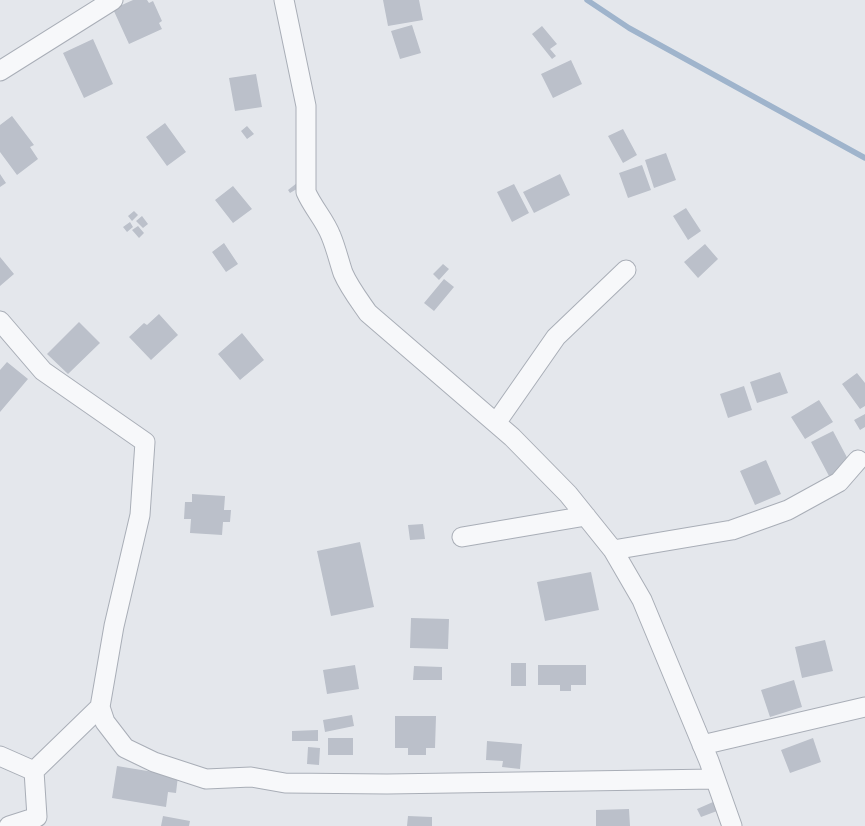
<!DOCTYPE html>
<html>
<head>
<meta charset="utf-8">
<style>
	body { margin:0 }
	canvas { display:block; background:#e4e7ec }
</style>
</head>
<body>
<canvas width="865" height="826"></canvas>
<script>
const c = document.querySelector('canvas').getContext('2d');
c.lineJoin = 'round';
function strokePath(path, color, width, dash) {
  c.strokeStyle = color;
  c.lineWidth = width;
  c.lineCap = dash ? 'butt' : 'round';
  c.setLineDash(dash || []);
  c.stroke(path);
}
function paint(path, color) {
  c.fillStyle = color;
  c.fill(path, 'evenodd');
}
const stream = new Path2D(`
	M587,0l42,28 236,130`);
const building = new Path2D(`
	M133,0h14l2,3 4,-2 9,20 -3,2 3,6 -33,15 -16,-35z
	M383,0h36l4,20 -35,6z
	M412,25l9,28 -21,6 -9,-28z
	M542,26l15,18 -7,5 6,7 -4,3 -20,-25z
	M93,39l20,45 -29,14 -21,-45z
	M571,60l11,24 -29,14 -12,-24z
	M256,74l6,33 -27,4 -6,-33z
	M12,116l22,29 -4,2 8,12 -21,16 -17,-23v-27z
	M165,123l21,29 -19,14 -21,-29z
	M247,126l7,8 -7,5 -6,-8z
	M623,129l14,26 -14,8 -15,-27z
	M666,153l10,27 -22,8 -9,-28z
	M642,165l9,25 -23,8 -9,-25z
	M0,174l6,9 -6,4z
	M560,174l10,21 -36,18 -11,-21z
	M297,183l3,4 -10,6 -2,-3z
	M514,184l15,29 -17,9 -15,-30z
	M233,186l19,23 -19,14 -18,-23z
	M686,208l15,23 -13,9 -15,-24z
	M134,211l4,4 -6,6 -4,-5z
	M142,216l6,8 -5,4 -7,-7z
	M130,222l3,5 -6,5 -4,-5z
	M138,226l6,7 -5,5 -7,-8z
	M224,243l14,21 -12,8 -14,-20z
	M705,244l13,15 -20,19 -14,-16z
	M0,257l14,17 -14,12z
	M443,264l6,5 -10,11 -6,-6z
	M444,279l10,8 -20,24 -10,-8z
	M159,314l19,21 -27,25 -22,-23 15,-14 3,2z
	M79,322l21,21 -32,31 -21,-20z
	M242,333l22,27 -24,20 -22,-26z
	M7,362l21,17 -28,33v-42z
	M780,372l8,21 -31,10 -7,-21z
	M857,373l8,10v23l-5,3 -18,-25z
	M744,386l8,24 -24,8 -8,-24z
	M819,400l14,22 -28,17 -14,-22z
	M865,414v13l-5,3 -6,-10z
	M833,431l18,34 -22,11 -18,-34z
	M766,460l15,34 -26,11 -15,-34z
	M192,494l33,2 -1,14h7l-1,12h-7l-1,13 -32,-2 1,-14h-7l1,-17h7z
	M423,524l2,15 -15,1 -2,-15z
	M360,542l14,65 -43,9 -14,-65z
	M591,572l8,38 -54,11 -8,-39z
	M411,618l38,1 -1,30 -38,-1z
	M825,640l8,31 -31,7 -7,-31z
	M511,663h15v23h-15z
	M355,665l4,24 -32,5 -4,-24z
	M538,665h48v20h-15v6h-11v-6h-22z
	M414,666l28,1v13h-29z
	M794,680l8,27 -32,10 -9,-27z
	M352,715l2,11 -29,6 -2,-12z
	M395,716h41l-1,32h-9v7h-18v-7h-13z
	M318,730v11h-26v-10z
	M328,738h25v17h-25z
	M813,738l8,24 -31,11 -9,-23z
	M487,741l35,3 -2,25 -18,-2 1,-6 -17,-1z
	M308,747l12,1 -1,17 -12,-1z
	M117,766l61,10 -2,17 -8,-1 -2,15 -54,-9z
	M713,802l4,9 -16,6 -4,-8z
	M629,809l1,17h-34v-16z
	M163,816l27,5 -1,5h-28z
	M408,816l24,1v9h-25z`);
const minor = new Path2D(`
	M284,0l22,106v86c7,16 19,28 25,44 5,12 8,25 12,37 6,14 16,27 25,40l144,124 56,57 45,56 29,50 67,161 23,65
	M0,71l113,-71
	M0,321l43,50 102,71 -5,73 -26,111 -14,81 -66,64 3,46 -28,9
	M496,423l60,-86 70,-67
	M462,537l124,-21
	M613,550l119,-20 56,-20 51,-28 19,-22
	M100,707l5,15 20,26 29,14 52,17 45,-2 34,6 102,1 328,-5
	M702,745l163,-38
	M0,756l34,15`);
strokePath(stream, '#9fb4cc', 5.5);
paint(building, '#bbc0ca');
strokePath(minor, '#a9aeb7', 21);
strokePath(minor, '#f7f8fa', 19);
</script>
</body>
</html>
